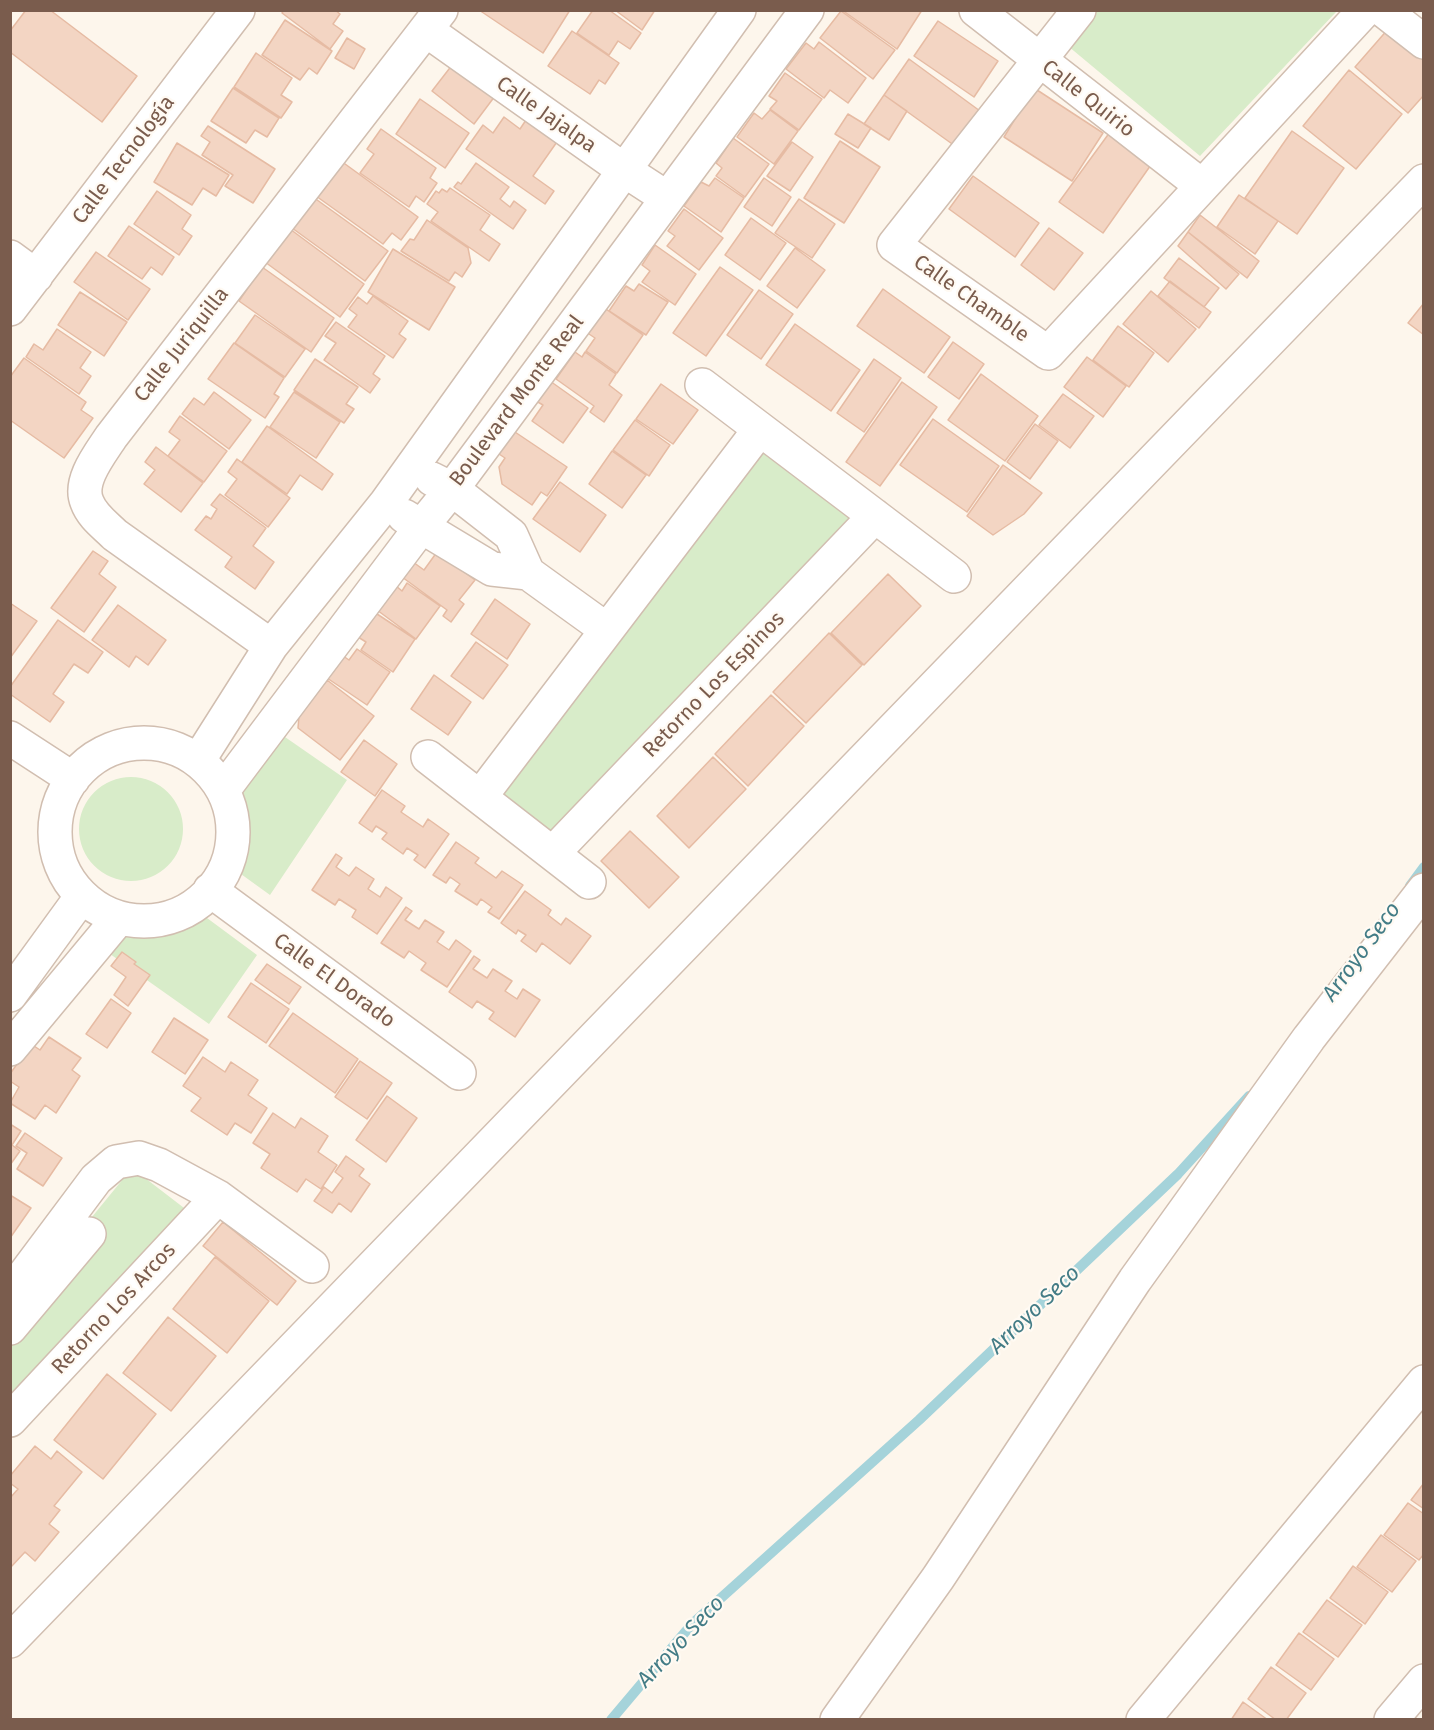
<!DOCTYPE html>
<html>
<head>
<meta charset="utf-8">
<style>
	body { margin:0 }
	#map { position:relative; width:1434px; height:1730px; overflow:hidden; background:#fdf6ec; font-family:"Fira Sans",sans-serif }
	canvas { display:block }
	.frame { position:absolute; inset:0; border:12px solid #7a5c4d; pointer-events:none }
</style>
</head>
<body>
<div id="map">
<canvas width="1434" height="1730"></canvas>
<div class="frame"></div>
</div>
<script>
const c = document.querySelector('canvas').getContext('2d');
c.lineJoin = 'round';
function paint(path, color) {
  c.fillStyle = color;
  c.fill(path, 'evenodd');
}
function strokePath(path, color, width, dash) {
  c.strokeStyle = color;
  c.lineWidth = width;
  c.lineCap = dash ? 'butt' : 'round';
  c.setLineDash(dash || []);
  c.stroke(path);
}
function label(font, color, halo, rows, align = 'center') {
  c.font = font + ' "Fira Sans",sans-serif';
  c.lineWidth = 4.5;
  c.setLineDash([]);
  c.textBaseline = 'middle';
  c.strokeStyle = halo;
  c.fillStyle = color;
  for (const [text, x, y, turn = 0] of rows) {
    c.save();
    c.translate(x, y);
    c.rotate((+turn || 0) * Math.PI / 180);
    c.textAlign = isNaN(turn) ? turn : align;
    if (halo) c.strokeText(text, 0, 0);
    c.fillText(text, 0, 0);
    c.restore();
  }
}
const green = new Path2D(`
	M1086,11h251l-137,145 -138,-115z
	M762,446l90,70 -303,325 -55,-43z
	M272,728l75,52 -77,115 -36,-26c13,-23 4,-57 -6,-80z
	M79 829a52 52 0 1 1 104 0a52 52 0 1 1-104 0Z
	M207,918l50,37 -48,69 -106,-75 16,-19c11,1 22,4 33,4 20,0 37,-9 55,-16z
	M132,1168l56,43 -177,195v-90z`);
const stream = new Path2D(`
	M1410,886l14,-19
	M611,1720l81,-96 227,-204 259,-246 71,-78`);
const building = new Path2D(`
	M26,10h24l87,66 -35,46 -92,-70v-21z
	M284,10h51l5,4 -7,10 10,7 -13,18 -48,-36z
	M479,10h91l-27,43z
	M593,10h16l32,23 -11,16 -12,-8 -9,14 -32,-22z
	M615,10h40l-13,20z
	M842,10h80l-25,39z
	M841,11l54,39 -22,29 -53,-41z
	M285,20l47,31 -15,23 -8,-6 -9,12 -38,-25z
	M938,21l60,40 -24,36 -60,-41z
	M1389,28l35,30v37l-16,18 -53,-46z
	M572,31l47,32 -14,21 -6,-4 -9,14 -42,-28z
	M347,38l18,11 -11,20 -19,-11z
	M819,42l47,36 -18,25 -18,-13 -6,8 -38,-29 20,-26 8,6z
	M256,53l36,25 -11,17 11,7 -11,16 -47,-31z
	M909,59l71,52 -25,35 -71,-51z
	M456,60l42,32 -24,32 -42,-33z
	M1349,70l53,44 -46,55 -53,-43z
	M785,73l37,26 -23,31 -29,-21 7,-8 -8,-5z
	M233,88l46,30 -12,19 -12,-7 -9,13 -35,-22z
	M1034,88l69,45 -31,48 -68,-44z
	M884,95l23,16 -18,29 -25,-16z
	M420,99l49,34 -24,35 -49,-34z
	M770,110l28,21 -24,33 -37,-27 17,-24 8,6z
	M848,114l23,14 -13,20 -23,-14z
	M504,117l16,12 8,-12 31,22 -26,37 21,15 -9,13 -79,-55 17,-24 10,8z
	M208,126l67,43 -22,34 -28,-17 8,-11 -31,-20 8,-13 -9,-6z
	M381,129l55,39 -6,10 7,5 -13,19 -8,-6 -7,11 -49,-34 14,-19 -7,-5z
	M1292,131l52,37 -47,66 -52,-36z
	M1110,132l43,30 -50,71 -44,-31z
	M733,138l36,26 -24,33 -29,-21 6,-8 -6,-5z
	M840,141l40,26 -36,56 -40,-25z
	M792,142l21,15 -23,34 -23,-15z
	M177,143l52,32 -13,21 -13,-8 -11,17 -38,-23z
	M341,161l77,56 -17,23 -9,-7 -9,11 -67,-48z
	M476,163l33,24 -9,12 10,8 4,-6 12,9 -13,19 -59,-42 4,-5 3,2z
	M973,176l66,47 -24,34 -66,-48z
	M715,178l29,20 -23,34 -37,-26 17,-24 8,4z
	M764,178l27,19 -19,29 -28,-19z
	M450,188l40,27 -10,15 20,14 -11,17 -58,-40 7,-9 -11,-8 9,-13 3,2 3,-4 5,3z
	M157,191l34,24 -9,14 10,7 -13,19 -45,-31z
	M1239,195l39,26 -23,33 -38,-27z
	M313,197l75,54 -23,30 -73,-53z
	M799,199l36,25 -23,34 -37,-25z
	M684,209l39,29 -24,32 -32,-24 8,-10 -7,-5z
	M1200,215l59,46 -12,17 -59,-46z
	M751,218l35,25 -26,37 -35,-25z
	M427,220l41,28 3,15 -9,14 -7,-5 -6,9 -48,-30 9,-12 4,1z
	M129,226l45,31 -12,18 -11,-8 -9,12 -34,-23z
	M1049,228l34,25 -29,37 -33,-25z
	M290,229l74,55 -24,33 -75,-55z
	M1188,232l51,42 -13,15 -48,-43z
	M655,245l41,29 -21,31 -33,-23 8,-11 -8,-6z
	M795,248l30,22 -28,38 -30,-22z
	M393,249l62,38 -26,43 -61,-38z
	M96,252l54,37 -22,31 -54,-38z
	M1179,258l40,30 -15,19 -40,-29z
	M262,267l72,51 -23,34 -72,-51z
	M720,267l33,23 -47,66 -33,-23z
	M1170,281l41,31 -12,16 -41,-32z
	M639,284l29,18 -22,33 -37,-24 17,-25 8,5z
	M883,289l67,48 -26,36 -67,-47z
	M759,290l34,24 -32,45 -34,-24z
	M1151,291l45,38 -28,33 -45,-38z
	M80,292l47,30 -23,34 -46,-31z
	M373,296l35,25 -9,13 7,5 -13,19 -45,-31 9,-12 -8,-6 9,-12 9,7z
	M1424,303v32l-16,-12z
	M603,307l40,28 -26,38 -31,-22 9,-13 -9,-6z
	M255,315l50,34 -20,28 -50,-34z
	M336,322l49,34 -12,18 7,5 -10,14 -46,-33 12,-17 -11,-7z
	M795,324l65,46 -29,41 -65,-46z
	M1118,326l36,27 -25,34 -36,-27z
	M57,329l34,23 -11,16 11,8 -12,18 -53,-37 8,-13 9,6z
	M953,342l31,22 -25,35 -31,-22z
	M234,343l50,35 -10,16 5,3 -14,21 -57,-39z
	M575,352l7,5 3,-5 31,22 -7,11 13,10 -18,27 -14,-10 4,-6 -38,-27z
	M1087,357l39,29 -23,31 -39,-30z
	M24,358l62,44 -5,8 12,8 -29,40 -54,-38v-43z
	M315,359l43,28 -12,17 8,5 -10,14 -50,-33z
	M874,359l27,19 -37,54 -27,-19z
	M981,374l57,42 -33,45 -57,-41z
	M550,381l38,27 -25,35 -31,-22 11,-16 -7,-4z
	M902,382l35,25 -57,79 -34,-24z
	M661,384l37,26 -25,34 -37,-25z
	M214,392l37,28 -22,29 -47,-35 12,-16 10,7z
	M294,392l46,30 -24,36 -46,-31z
	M1063,394l31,22 -24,32 -31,-23z
	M180,416l47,35 -23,31 -36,-26 12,-16 -11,-8z
	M933,419l66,47 -32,46 -67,-47z
	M635,420l35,25 -21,31 -36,-26z
	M1035,424l23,17 -28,38 -23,-17z
	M267,426l66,48 -11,16 -22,-15 -13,19 -45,-32z
	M512,430l55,37 -20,29 -6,-4 -9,13 -30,-21 -3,-17 6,-9 -9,-6z
	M156,447l47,36 -22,29 -37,-28 11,-14 -10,-8z
	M612,451l34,24 -24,33 -33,-24z
	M237,459l53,39 -22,29 -43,-32 12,-16 -9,-7z
	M1003,465l39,28 -18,21 -31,21 -26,-19z
	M560,482l46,33 -26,37 -47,-33z
	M220,494l46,34 -13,18 21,16 -19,27 -30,-22 7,-10 -37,-27 11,-14 5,3 6,-10 -6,-4z
	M93,551l15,10 -9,13 17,13 -32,45 -33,-24z
	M437,552l38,28 -16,20 5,4 -13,18 -8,-6 4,-6 -45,-33 11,-15 11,8z
	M888,574l33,32 -57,59 -33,-32z
	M407,583l33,23 -24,33 -39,-29 18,-25 7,6z
	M495,599l35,25 -23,35 -36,-25z
	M10,603l27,18 -27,37z
	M118,605l48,35 -18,25 -12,-9 -7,11 -37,-27z
	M374,612l41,27 -22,33 -32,-22 5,-8 -8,-5z
	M58,620l45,32 -15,21 -14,-9 -21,30 11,8 -14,20 -40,-28v-7z
	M829,633l33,32 -56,58 -33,-31z
	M476,642l32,23 -25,34 -32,-23z
	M333,649l16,11 8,-11 33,23 -23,33 -40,-27z
	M434,675l37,27 -23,33 -37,-26z
	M327,680l47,36 -34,44 -42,-32 1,-12z
	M771,695l33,31 -56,60 -33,-32z
	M364,740l33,24 -22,32 -34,-24z
	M713,757l33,32 -57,59 -32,-32z
	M382,790l23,16 -4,6 22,15 5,-8 21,15 -24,34 -11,-8 4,-5 -11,-7 -4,6 -21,-15 5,-6 -11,-7 -4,6 -13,-9z
	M630,831l49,46 -30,31 -48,-47z
	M456,842l23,16 -4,5 21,15 6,-7 21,14 -24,34 -11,-7 4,-5 -11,-8 -4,6 -22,-14 5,-7 -10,-7 -4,6 -13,-8z
	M336,854l6,4 -6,9 13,9 7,-9 18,12 -6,10 12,8 6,-10 16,11 -25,36 -25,-17 4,-7 -17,-11 -4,6 -23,-15z
	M525,891l26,19 -3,5 13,10 5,-7 25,18 -21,28 -28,-21 -6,9 -15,-11 5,-6 -8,-5 -2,4 -15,-11z
	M406,907l6,4 -7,9 14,9 6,-9 19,12 -7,10 12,8 7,-10 15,11 -24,36 -26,-17 5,-7 -17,-12 -5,7 -23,-15z
	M122,952l14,10 -2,2 16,11 -22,31 -14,-11 12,-18 -15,-11z
	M474,956l6,4 -7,9 14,9 6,-9 19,12 -7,10 12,8 6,-10 17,11 -25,37 -26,-18 5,-7 -17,-11 -5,7 -23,-16z
	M267,964l34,23 -12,17 -34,-24z
	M251,983l38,26 -23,34 -38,-26z
	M111,999l20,14 -24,35 -21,-14z
	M293,1013l65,46 -23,34 -66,-47z
	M174,1018l34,22 -23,34 -33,-22z
	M49,1037l32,21 -9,12 8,6 -24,37 -11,-8 -10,14 -25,-16 9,-16 -9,-6v-7l21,-30 9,6z
	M203,1057l22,15 6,-10 27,18 -10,15 19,13 -16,25 -16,-10 -8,12 -36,-24 10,-13 -18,-12z
	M360,1061l32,22 -25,36 -32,-22z
	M387,1096l30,22 -31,44 -30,-22z
	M273,1113l22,15 6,-10 27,18 -10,16 19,13 -16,24 -15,-10 -9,13 -36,-24 9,-14 -17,-11z
	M10,1124l11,7 -9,14 8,6 -10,14z
	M25,1133l37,25 -19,28 -26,-17 10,-16 -11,-7z
	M346,1156l18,13 -5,7 11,8 -19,28 -12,-9 -7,10 -18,-12 10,-14 8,6 11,-15 -8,-6z
	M10,1195l21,13 -21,30z
	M223,1222l73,59 -19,24 -74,-59z
	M215,1257l54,44 -42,52 -54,-44z
	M168,1317l48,39 -45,55 -48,-38z
	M107,1374l49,40 -53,65 -49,-39z
	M35,1446l16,13 6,-8 25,21 -28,34 6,4 -11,14 10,8 -24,29 -10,-9 -15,16v-70l8,-9 -8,-6v-7z
	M1424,1483v26l-13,-9z
	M1408,1503l16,11v40l-5,6 -35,-25z
	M1381,1535l35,26 -24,31 -35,-25z
	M1353,1566l35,26 -23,32 -35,-26z
	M1327,1600l35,25 -24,32 -35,-25z
	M1299,1633l35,26 -23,31 -35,-25z
	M1271,1667l35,26 -20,27h-10l-28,-21z
	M1243,1702l25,18h-37z`);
const street = new Path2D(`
	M976,10l226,176
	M1079,10l-185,235 154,108 317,-343
	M1383,10l41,32
	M426,30l198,140 43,28
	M10,257l26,19
	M10,309l228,-299
	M702,385l252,191
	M432,479l20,10 59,46 17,38
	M404,516l88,53 36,4 79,57
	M271,646l-156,-111c-10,-10 -23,-19 -28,-33 -9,-21 13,-48 24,-65l330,-427
	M10,738l63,41
	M55 832a89 89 0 1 1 178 0a89 89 0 1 1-178 0Z
	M428,757l161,125
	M198,761l73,-115 115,-143 353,-493
	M224,789l197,-262 31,-38 355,-479
	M480,797l280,-368
	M553,853l322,-337
	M210,890l249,183
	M10,995l72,-99
	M10,1049l109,-131
	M10,1294l86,-115 20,-17 23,-4 20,7 59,32 94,69
	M10,1328l79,-94
	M10,1420l208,-223
	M10,1641l1414,-1460
	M837,1720l101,-142 197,-298 174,-242 115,-148
	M1143,1720l281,-338
	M1391,1720l33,-39`);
const streetNames = [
	["Calle Quirio",1088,99,38],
	["Calle Jajalpa",546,115,35],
	["Calle Tecnología",124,160,-53],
	["Calle Chamble",971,299,35],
	["Calle Juriquilla",182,345,-52],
	["Boulevard Monte Real",517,401,-53],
	["Retorno Los Espinos",714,685,-46],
	["Calle El Dorado",334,981,36],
	["Retorno Los Arcos",114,1309,-47]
];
const waterNames = [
	["Arroyo Seco",1362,952,-54],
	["Arroyo Seco",1035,1310,-44],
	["Arroyo Seco",681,1642,-47]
];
paint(green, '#d8ecc9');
strokePath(stream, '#a5d3da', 10);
paint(building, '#f3d5c3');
strokePath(building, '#e6bba3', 1.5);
strokePath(street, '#d1beb0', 36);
strokePath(street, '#fff', 33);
label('21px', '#7a5c4d', '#fffaf3', streetNames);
label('italic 22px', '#437c86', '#fffaf3', waterNames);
</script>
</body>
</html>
